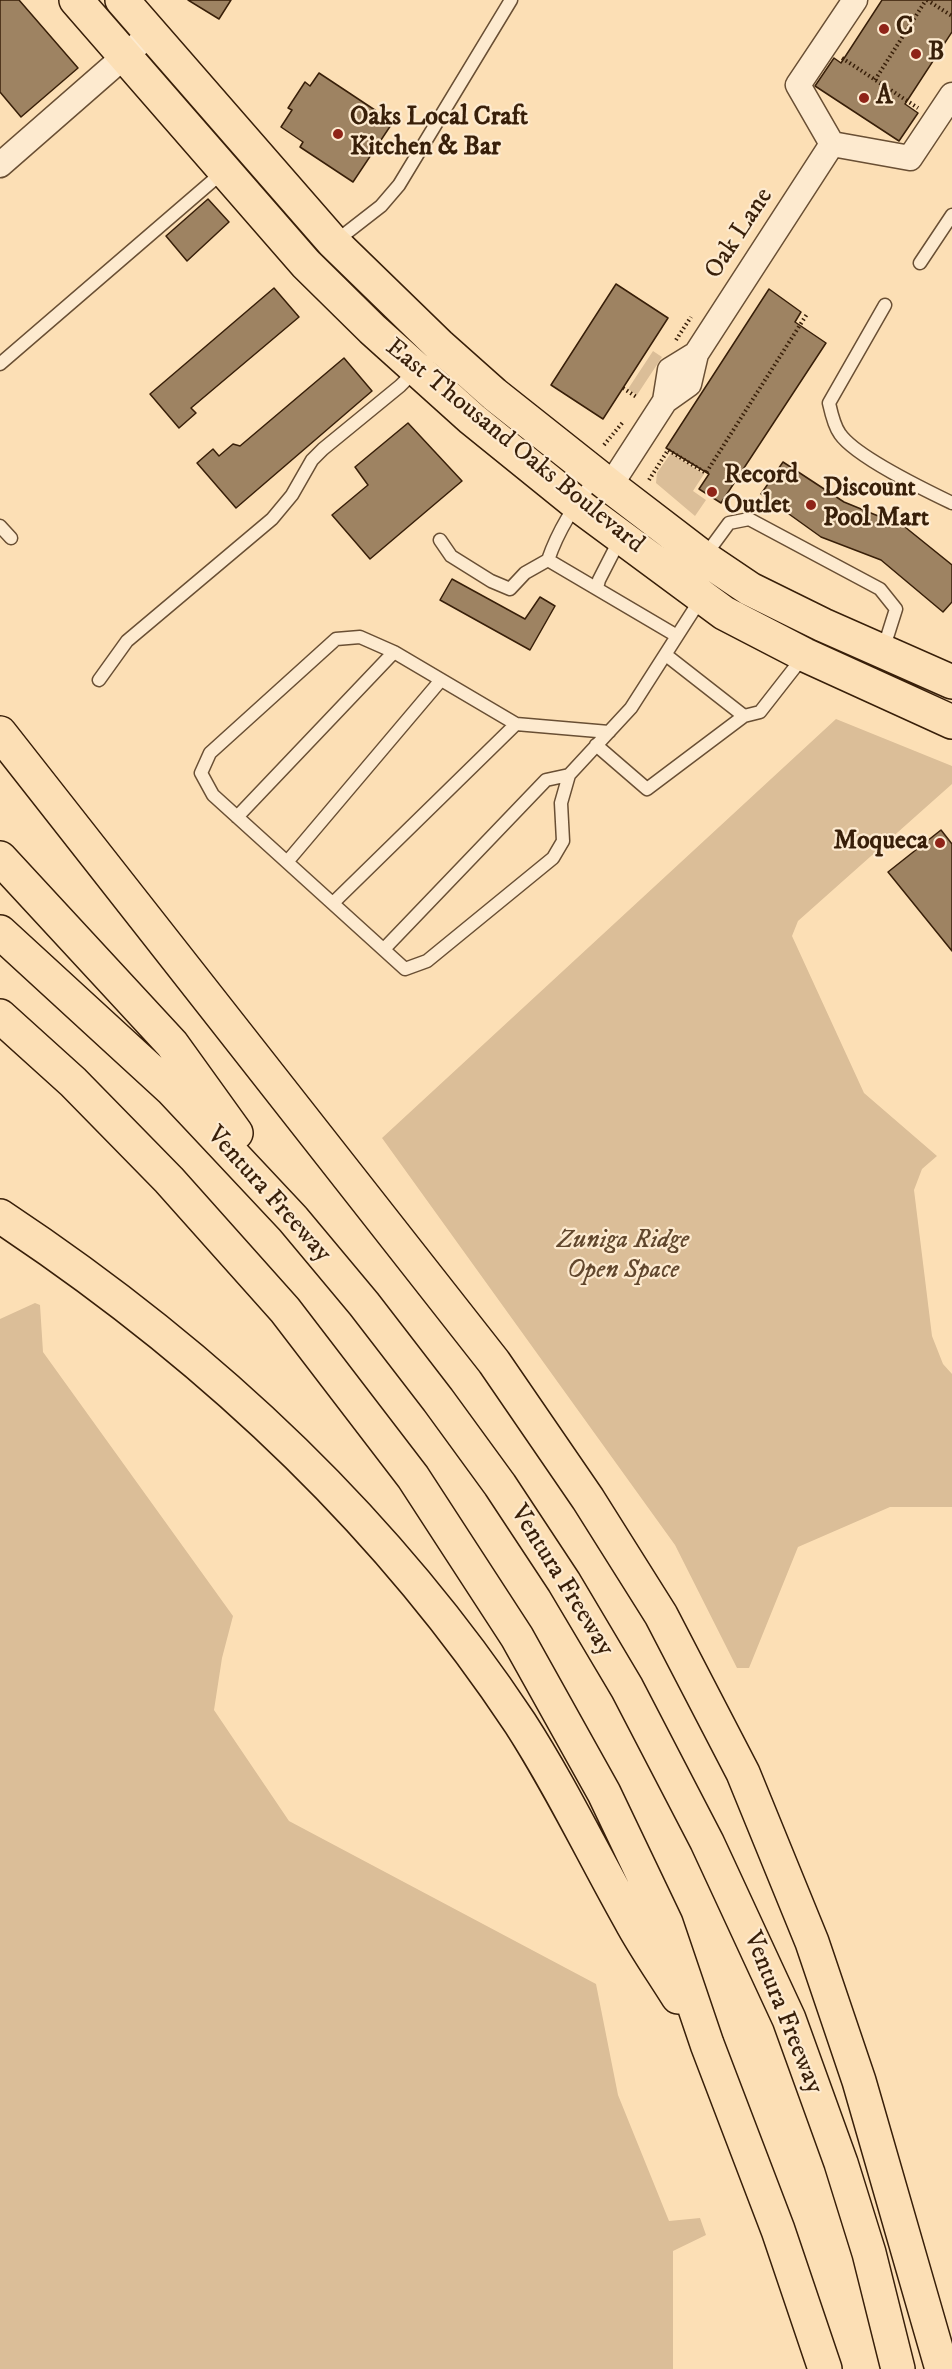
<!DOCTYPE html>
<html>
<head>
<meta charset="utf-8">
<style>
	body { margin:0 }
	canvas { display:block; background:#fcdfb5 }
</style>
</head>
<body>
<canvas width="952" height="2369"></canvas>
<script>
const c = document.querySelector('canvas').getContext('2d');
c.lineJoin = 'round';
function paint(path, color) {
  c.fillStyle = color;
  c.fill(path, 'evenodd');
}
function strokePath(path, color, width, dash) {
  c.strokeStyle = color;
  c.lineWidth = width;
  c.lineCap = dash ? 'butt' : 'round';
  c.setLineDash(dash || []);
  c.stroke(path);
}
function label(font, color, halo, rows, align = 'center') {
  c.font = font + ' "IM FELL DW Pica",serif';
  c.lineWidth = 4.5;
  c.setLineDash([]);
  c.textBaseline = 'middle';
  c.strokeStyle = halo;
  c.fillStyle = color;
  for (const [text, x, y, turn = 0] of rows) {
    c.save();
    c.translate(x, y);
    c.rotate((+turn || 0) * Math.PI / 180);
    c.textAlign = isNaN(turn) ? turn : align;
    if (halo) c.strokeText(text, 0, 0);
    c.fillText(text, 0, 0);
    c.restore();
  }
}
const green = new Path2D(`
	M653,351l9,6 -25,38 -9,-6z
	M671,453l33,21 -11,17 13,9 -11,16 -39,-33 1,-10z
	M836,719l116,47v18l-154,137 -6,15 72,157 73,63 -15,13 -8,21 18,146 11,28 9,10v133h-62l-92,40 -49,121h-12l-62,-123 -293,-407z
	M35,1303l5,2 3,47 190,264 -11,42 -8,52 75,111 307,163 22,111 51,126 31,-3 6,17 -33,16v118h-673v-1050z`);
const building = new Path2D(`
	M0,0h19l59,68 -57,49 -21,-25z
	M188,0h43l-12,19z
	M882,0h70v32l-47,72 13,9 -19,28 -84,-55 19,-28 7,5z
	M319,73l74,49 -40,60 -53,-35 3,-5 -22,-15 11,-17 -4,-2 17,-26 5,4z
	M208,199l21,23 -42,39 -21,-25z
	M616,284l52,34 -65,101 -52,-34z
	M274,288l25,29 -108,91 5,5 -17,15 -29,-34z
	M769,289l32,23 -6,10 31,21 -105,160 -22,-14 10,-15 -43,-26z
	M344,358l28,33 -136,117 -39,-45 16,-14 6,7 14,-12 7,2z
	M408,423l54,58 -92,78 -38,-44 36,-30 -13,-18z
	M783,462l61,40 61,25 47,38v37l-9,10 -62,-52 -60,-23 -60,-43z
	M452,579l73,40 15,-22 15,9 -25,44 -90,-50z
	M941,830l11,14v107l-64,-79z`);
const path = new Path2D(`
	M927,0l25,16
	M842,58l76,50
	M875,80l51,-80
	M676,340l15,-23
	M623,388l15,10
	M604,445l19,-23
	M649,480l19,-30 38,23 101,-159`);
const service = new Path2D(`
	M336,241l45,-35 18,-21 112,-185
	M920,263l32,-48
	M885,305l-56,98c2,9 5,23 11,31 16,23 85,56 112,69
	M0,364l224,-193
	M597,477c-22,26 -38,51 -49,83l129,76
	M0,526l11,12
	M440,540l11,16 40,25 19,8 15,-16 23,-13
	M704,557l25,-34 20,-4 131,70 16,20 -13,41
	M597,588l2,-8 22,-43
	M666,655l78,61
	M99,680l28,-39 145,-122 20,-24 20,-35 11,-11 77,-63 15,-15
	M609,732l-93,-8 -122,-72 -34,-15 -24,2 -126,114 -9,20 12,22 192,174 22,-8 126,-103 10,-17 -2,-38 8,-28 62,-67 71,-111
	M596,745l51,44 97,-73 16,-4 43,-55
	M237,817l157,-165
	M287,862l154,-182
	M333,903l183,-179
	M384,949l162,-169 23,-5`);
const minor = new Path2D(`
	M832,144l-34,-59 57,-85
	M832,144l78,14 42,-63
	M0,165l151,-132
	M696,354l-26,16 -5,31 24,-17 7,-30 136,-210
	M610,486l55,-85`);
const primary = new Path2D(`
	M76,0l230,264 66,65 100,90 110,89 142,105 81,42 147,67
	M122,0l211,242 106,103 55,49 116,92 94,72 46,31 73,36 129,57`);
const motorway = new Path2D(`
	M0,733l494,629 94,137 73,116 82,158 69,169 47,139 83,288
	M0,858l172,186 64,89
	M0,932l171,157 122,130 71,85 74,96 62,85 64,97 63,106 80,154 82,177 52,144 28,90 29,116
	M0,1016l73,66 96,98 116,130 128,167 104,160 87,156 62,130 41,121 71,186 47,139
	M0,1216c205,136 384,302 520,507 42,65 75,135 113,202 14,25 30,48 45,72`);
const markers = [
	[884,29,6,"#8f2418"],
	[916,54,6,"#8f2418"],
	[864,98,6,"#8f2418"],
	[338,134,6,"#8f2418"],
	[712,492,6,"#8f2418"],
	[811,505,6,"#8f2418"],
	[940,843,6,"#8f2418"]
];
const poiNames = [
	["C",896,29],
	["B",928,54],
	["A",876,98],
	["Oaks Local Craft",350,119],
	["Kitchen & Bar",350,149],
	["Record",724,477],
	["Outlet",724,507],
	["Discount",823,490],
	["Pool Mart",823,520],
	["Moqueca",928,843,"right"]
];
const streetNames = [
	["Oak Lane",740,234,-57],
	["East Thousand Oaks Boulevard",514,447,39],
	["Ventura Freeway",268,1195,48],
	["Ventura Freeway",561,1581,58],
	["Ventura Freeway",782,2013,68]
];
const parkNames = [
	["Zuniga Ridge",623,1242],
	["Open Space",623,1272]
];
paint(green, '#dbbe98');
paint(building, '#9e8362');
strokePath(building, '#381f09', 1.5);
strokePath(service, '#694f34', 15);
strokePath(minor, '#694f34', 27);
strokePath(primary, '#381f09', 36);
strokePath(motorway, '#381f09', 36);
strokePath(path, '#381f09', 4, [1.5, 3]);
strokePath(service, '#fdeacf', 12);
strokePath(minor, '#fdeacf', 24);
strokePath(primary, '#fcdfb5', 33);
strokePath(motorway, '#fcdfb5', 33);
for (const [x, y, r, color] of markers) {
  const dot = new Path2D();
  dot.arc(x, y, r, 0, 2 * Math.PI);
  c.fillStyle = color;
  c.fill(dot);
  strokePath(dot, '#fdeacf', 2);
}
label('bold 26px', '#381f09', '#fdeacf', poiNames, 'left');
label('26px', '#381f09', '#fdeacf', streetNames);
label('italic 26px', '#61472d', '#fdeacf', parkNames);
</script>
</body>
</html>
